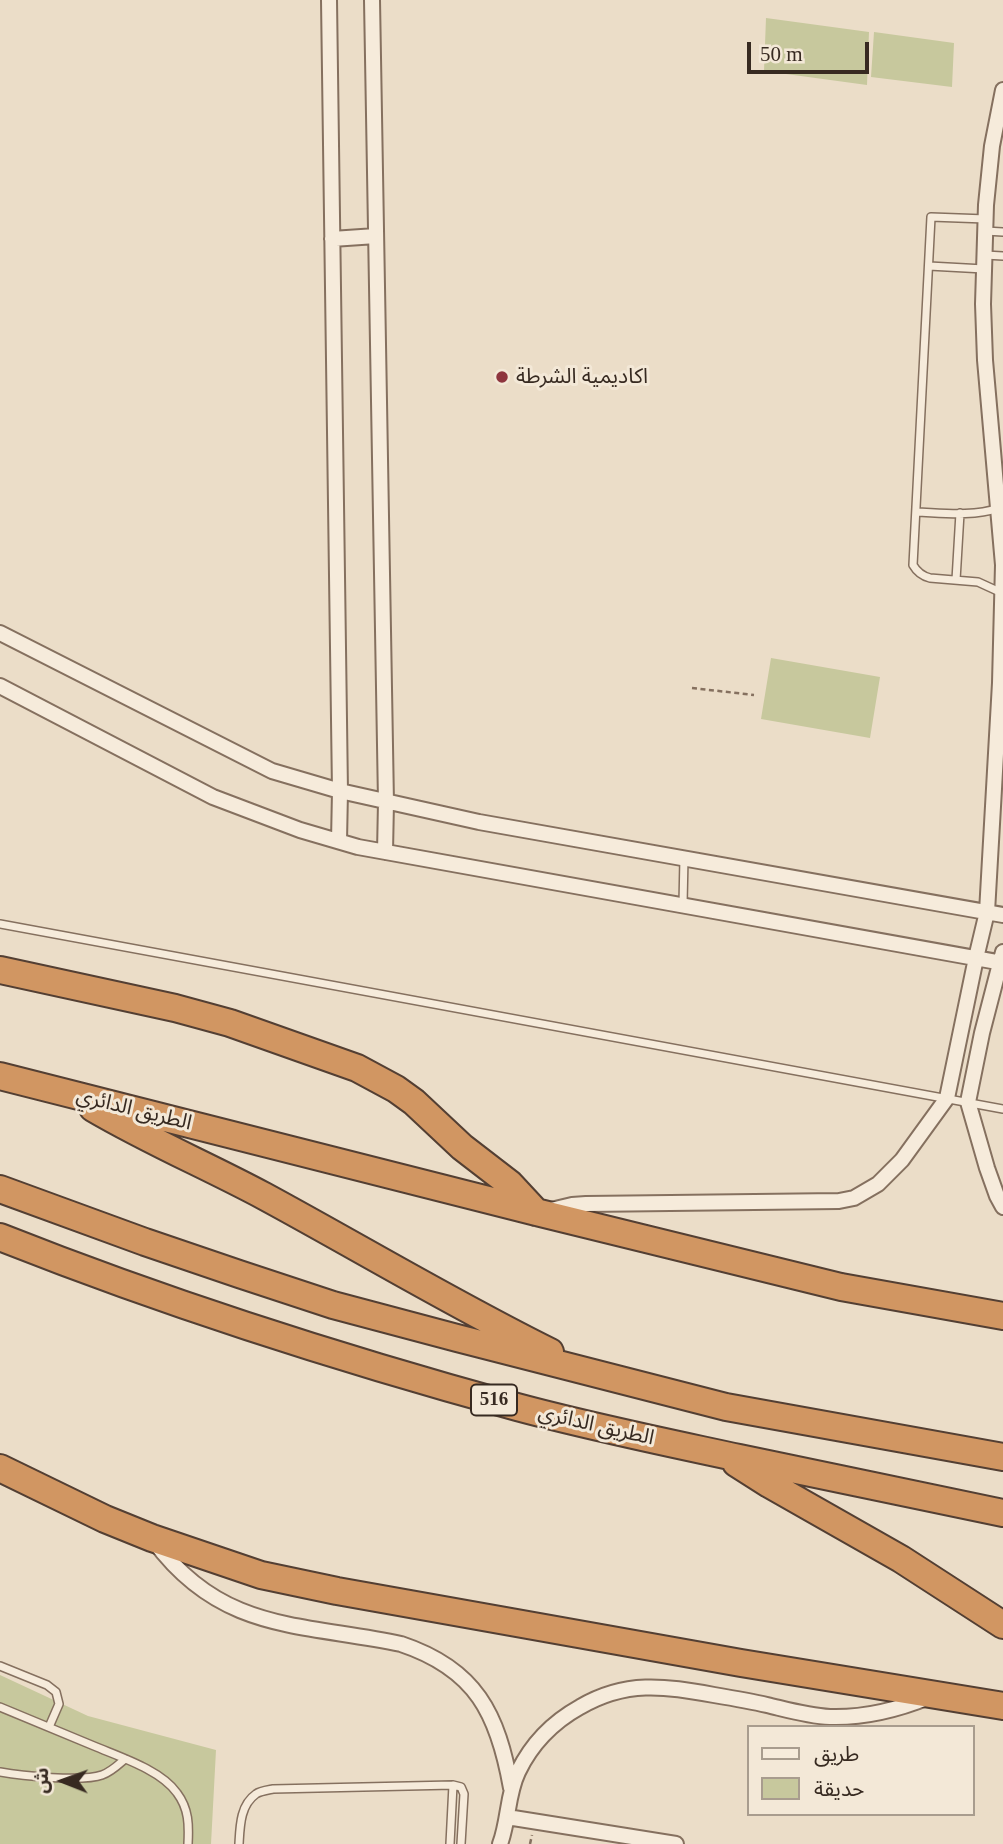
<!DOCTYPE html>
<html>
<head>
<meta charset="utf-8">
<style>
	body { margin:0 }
	#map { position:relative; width:1003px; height:1844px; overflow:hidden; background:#ebddc8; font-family:"Times New Roman","Noto Sans Arabic",serif }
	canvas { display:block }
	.legend { position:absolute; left:747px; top:1725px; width:228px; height:91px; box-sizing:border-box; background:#f3e8d7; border:2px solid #a89c8e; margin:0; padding:9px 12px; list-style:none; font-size:21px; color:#372a21 }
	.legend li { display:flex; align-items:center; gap:14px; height:35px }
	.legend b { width:35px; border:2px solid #a89c8e }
	.north { position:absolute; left:28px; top:1746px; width:70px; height:70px; -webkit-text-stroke:5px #f3e8d7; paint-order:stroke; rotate:271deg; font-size:19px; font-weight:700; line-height:28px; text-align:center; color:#372a21 }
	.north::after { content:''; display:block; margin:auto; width:24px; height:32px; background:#372a21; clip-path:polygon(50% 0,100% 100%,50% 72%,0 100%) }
	.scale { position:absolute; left:747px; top:42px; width:122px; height:32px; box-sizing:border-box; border:4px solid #372a21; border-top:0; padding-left:9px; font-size:21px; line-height:24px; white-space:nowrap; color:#372a21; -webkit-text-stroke:5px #f3e8d7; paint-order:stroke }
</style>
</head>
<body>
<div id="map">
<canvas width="1003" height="1844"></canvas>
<ul class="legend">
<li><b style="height:9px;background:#f6ebdb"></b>طريق</li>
<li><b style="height:19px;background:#c7c89d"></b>حديقة</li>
</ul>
<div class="north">ش</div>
<div class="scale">50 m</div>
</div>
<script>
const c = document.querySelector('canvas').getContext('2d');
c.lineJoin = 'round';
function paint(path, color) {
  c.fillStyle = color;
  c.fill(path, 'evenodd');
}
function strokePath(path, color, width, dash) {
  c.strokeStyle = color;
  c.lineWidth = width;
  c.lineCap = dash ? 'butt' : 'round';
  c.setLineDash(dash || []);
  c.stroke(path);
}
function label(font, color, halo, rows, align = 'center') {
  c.font = font + ' "Times New Roman","Noto Sans Arabic",serif';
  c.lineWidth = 6;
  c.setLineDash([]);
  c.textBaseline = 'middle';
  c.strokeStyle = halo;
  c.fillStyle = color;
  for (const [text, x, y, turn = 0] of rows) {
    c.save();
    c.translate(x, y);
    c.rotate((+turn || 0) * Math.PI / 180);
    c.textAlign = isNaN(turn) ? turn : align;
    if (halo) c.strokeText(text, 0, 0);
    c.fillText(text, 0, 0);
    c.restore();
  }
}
const green = new Path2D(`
	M766,18l103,14 -2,53 -103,-14z
	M874,32l80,11 -2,44 -81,-10z
	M771,658l109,19 -10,61 -109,-19z
	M0,1675l88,41 128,34 -5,94h-211z`);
const path = new Path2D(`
	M692,688l62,7
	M530,1844l2,-9`);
const lane = new Path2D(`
	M986,219l-55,-2 -18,348c4,7 9,11 17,13l48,4 24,11
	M985,231l18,1
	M985,255l18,1
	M929,266l55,3
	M916,512c27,1 56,5 83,-4
	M956,580l4,-67
	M683,904l1,-46
	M0,924l1003,185
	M0,1666l47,19 9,7 3,12 -10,23
	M0,1707c32,13 63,26 94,39 26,11 67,24 83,47 12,16 12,32 11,51
	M0,1772c21,4 83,10 102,3 9,-3 16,-10 23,-16
	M239,1844c1,-17 1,-39 17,-50 4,-3 12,-4 17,-5l180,-4 8,2 3,7 -3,50
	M450,1844l3,-59`);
const street = new Path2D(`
	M329,0l11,791 -1,50
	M372,0l14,802 -1,50
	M332,239l44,-3
	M0,633l272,138 68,20 139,31 524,93
	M0,686l213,111 87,33 58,17 645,116
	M1003,952l-21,81 -14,69 19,66 10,28 6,11
	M551,1210l21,-5 14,-1 253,-3 15,-3 24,-14 24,-24 45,-62 29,-140 11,-46 13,-229 3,-118 -18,-205 -2,-56 3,-99 6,-59 11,-56
	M154,1541c68,92 148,82 247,103 75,25 97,70 110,144
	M507,1817l169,27
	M500,1844c9,-24 7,-49 18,-72 13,-27 35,-50 62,-65 46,-27 84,-21 134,-12 18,3 36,6 53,10 21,5 41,11 63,12 34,1 67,-7 99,-20`);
const highway = new Path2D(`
	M0,970l175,38 55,15 127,45 39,21 18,13 48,45 48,37 26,28
	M0,1076l536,136 305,75 162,29
	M93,1108c56,33 115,58 171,88 96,52 189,108 286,156
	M0,1189l145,53 94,32 94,31 124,33 269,69 277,50
	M0,1237c169,67 342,122 517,170 74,20 148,35 222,51 88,18 176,37 264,55
	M736,1463l33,21 132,75 102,66
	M0,1468l105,51 47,19 109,37 76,16 404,72 262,43`);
const markers = [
	[502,377,7,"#8e353e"]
];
const shields = [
	[494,1400,46]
];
const shieldNames = [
	["516",494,1400]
];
const poiNames = [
	["اكاديمية الشرطة",516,377]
];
const streetNames = [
	["الطريق الدائري",134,1110,14],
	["الطريق الدائري",596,1426,13]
];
paint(green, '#c7c89d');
strokePath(lane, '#85705f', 10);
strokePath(street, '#85705f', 18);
strokePath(highway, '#533f33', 30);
strokePath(path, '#85705f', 2.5, [5, 3.5]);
strokePath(lane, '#f6ebdb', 7);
strokePath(street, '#f6ebdb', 14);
strokePath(highway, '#d19662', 26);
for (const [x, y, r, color] of markers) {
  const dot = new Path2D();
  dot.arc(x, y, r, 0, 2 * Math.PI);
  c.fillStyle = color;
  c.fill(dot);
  strokePath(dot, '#f3e8d7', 2.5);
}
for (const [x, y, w] of shields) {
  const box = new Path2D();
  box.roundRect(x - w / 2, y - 15.5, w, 31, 5);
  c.fillStyle = '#f3e8d7';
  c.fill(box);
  strokePath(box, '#372a21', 2);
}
label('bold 19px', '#372a21', null, shieldNames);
label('21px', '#372a21', '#f3e8d7', poiNames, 'left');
label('21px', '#372a21', '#f3e8d7', streetNames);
</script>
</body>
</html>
